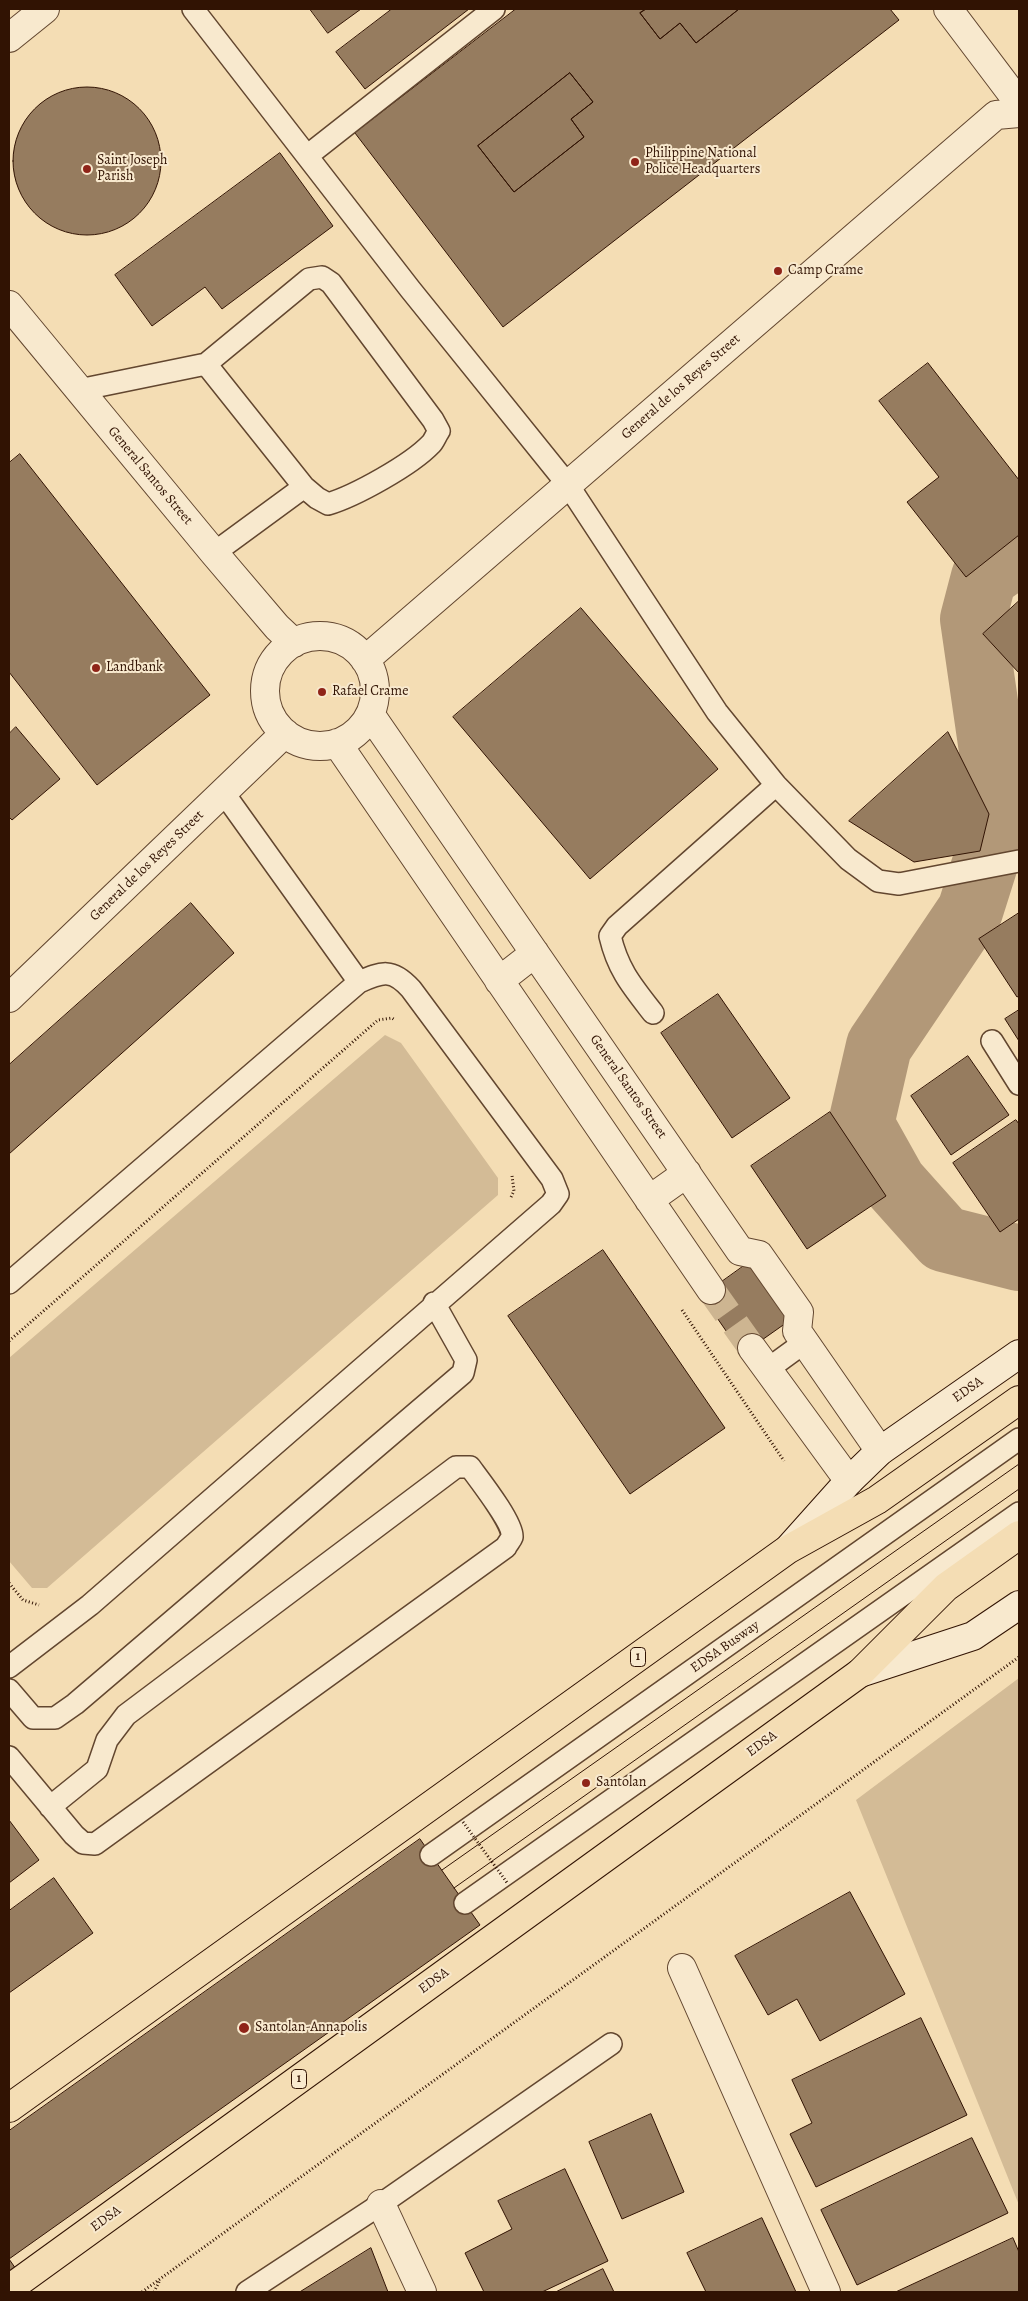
<!DOCTYPE html>
<html>
<head>
<meta charset="utf-8">
<style>
	body { margin:0 }
	#map { position:relative; width:1028px; height:2301px; overflow:hidden; background:#f4ddb4; font-family:Alegreya,serif }
	canvas { display:block }
	.frame { position:absolute; inset:0; border:10px solid #311303; pointer-events:none }
</style>
</head>
<body>
<div id="map">
<canvas width="1028" height="2301"></canvas>
<div class="frame"></div>
</div>
<script>
const c = document.querySelector('canvas').getContext('2d');
c.lineJoin = 'round';
function paint(path, color) {
  c.fillStyle = color;
  c.fill(path, 'evenodd');
}
function strokePath(path, color, width, dash) {
  c.strokeStyle = color;
  c.lineWidth = width;
  c.lineCap = dash ? 'butt' : 'round';
  c.setLineDash(dash || []);
  c.stroke(path);
}
function label(font, color, halo, rows, align = 'center') {
  c.font = font + ' Alegreya,serif';
  c.lineWidth = 4;
  c.setLineDash([]);
  c.textBaseline = 'middle';
  c.strokeStyle = halo;
  c.fillStyle = color;
  for (const [text, x, y, turn = 0] of rows) {
    c.save();
    c.translate(x, y);
    c.rotate((+turn || 0) * Math.PI / 180);
    c.textAlign = isNaN(turn) ? turn : align;
    if (halo) c.strokeText(text, 0, 0);
    c.fillText(text, 0, 0);
    c.restore();
  }
}
const green = new Path2D(`
	M385,1035l16,8 97,135v17l-451,393h-15l-23,-27v-203z
	M1019,1678v527l-163,-405z`);
const river = new Path2D(`
	M1019,552l-35,25 -11,42 28,194 -31,98 -91,135 -18,78 33,59 50,56 75,19`);
const building = new Path2D(`
	M310,9h51l-33,24z
	M392,9h77l-104,80 -29,-37z
	M516,9h130l-6,4 20,26 20,-16 16,20 43,-34h151l9,11 -396,307 -148,-194zM570,73l23,29 -22,17 13,18 -70,55 -36,-46z
	M646,9h93l-43,34 -16,-20 -20,16 -20,-26z
	M570,73l23,29 -22,17 13,18 -70,55 -36,-46z
	M13 161a74 74 0 1 1 148 0a74 74 0 1 1-148 0Z
	M280,153l53,73 -111,83 -17,-22 -53,39 -37,-51z
	M928,363l91,117v55l-53,42 -59,-75 32,-25 -60,-76z
	M20,454l190,241 -113,90 -88,-113v-209z
	M1019,601v72l-36,-39z
	M581,608l137,161 -128,110 -137,-162z
	M16,727l44,52 -48,41 -3,-3v-83z
	M948,732l41,82 -9,37 -66,11 -65,-41z
	M191,903l43,50 -225,201v-89z
	M1019,913v83l-2,1 -38,-58z
	M718,994l72,104 -58,40 -71,-105z
	M1019,1010v31l-14,-22z
	M968,1056l41,59 -58,40 -40,-59z
	M830,1112l56,84 -79,53 -56,-83z
	M1016,1120l3,4v95l-19,13 -47,-69z
	M603,1250l122,178 -95,66 -122,-178z
	M755,1258l41,58 -54,38 -40,-58z
	M9,1820l30,40 -30,23z
	M420,1839l60,86 -471,334 23,33h-23v-161z
	M54,1878l39,55 -84,60v-82z
	M850,1892l55,102 -85,47 -23,-42 -29,16 -33,-59z
	M921,2018l46,97 -151,72 -26,-53 22,-11 -20,-43z
	M651,2114l33,78 -62,27 -33,-77z
	M972,2138l36,75 -151,72 -36,-75z
	M565,2169l43,92 -66,31h-58l-19,-39 47,-24 -14,-28z
	M762,2218l34,74h-90l-19,-39z
	M1013,2238l6,14v40h-123z
	M371,2248l17,44h-88z
	M603,2269l11,23h-58z`);
const streetTunnel = new Path2D(`
	M711,1290l41,58`);
const path = new Path2D(`
	M511,1197l3,-6 -2,-15
	M682,1310l102,151
	M9,1341l369,-321 14,-2 3,2
	M9,1583l14,17 16,5
	M142,2292l877,-635
	M154,2292l6,-12`);
const lane = new Path2D(`
	M193,9l217,280 158,196 149,227 59,73 72,74 30,22 21,3 120,-23
	M307,156l187,-147
	M79,390l127,-26 103,-85 13,-2 9,6 102,137 6,11c-3,4 -5,10 -8,13 -20,21 -76,52 -103,60l-11,-6 -13,-11 -98,-123
	M214,553l90,-66
	M223,792l136,190
	M653,1013c-21,-27 -35,-43 -43,-77l7,-10 159,-141
	M992,1041l27,43
	M9,1283l350,-301c23,-10 33,-14 52,7l141,190 6,15 -7,10 -461,401 -81,62
	M768,1369l37,-27
	M9,1690l24,28h22l20,-14 388,-331 3,-13 -32,-57
	M9,1757l65,78 9,8 12,1 411,-297c1,-3 5,-7 6,-10 2,-13 -34,-59 -42,-70h-14l-330,248 -19,25 -10,29 -47,38
	M431,1855l588,-416
	M465,1903l554,-390
	M247,2292l134,-88 230,-160`);
const street = new Path2D(`
	M948,9l71,94
	M9,38l36,-29
	M9,305l205,248 63,74 17,16
	M265 691a55 55 0 1 1 110 0a55 55 0 1 1-110 0Z
	M365,660l631,-545 23,-2
	M370,714l370,537 19,4 40,57 -2,19 83,120
	M337,743l374,547
	M499,981l36,-28
	M9,998l276,-265
	M649,1200l38,-27
	M752,1348l97,133
	M682,1968l144,324
	M381,2204l41,88`);
const secondary = new Path2D(`
	M790,1547l59,-66 31,-30 139,-97
	M860,1673l113,-37 46,-31`);
const highway = new Path2D(`
	M9,2108l778,-558 90,-50 142,-100
	M9,2289l851,-616 86,-86 73,-52`);
const tram = new Path2D(`
	M442,1870l577,-406
	M454,1888l565,-399`);
const pathBridge = new Path2D(`
	M463,1822l45,62`);
const markers = [
	[635,162,5,"#8f2418"],
	[87,169,5,"#8f2418"],
	[778,271,5,"#8f2418"],
	[96,668,5,"#8f2418"],
	[322,692,5,"#8f2418"],
	[586,1783,5,"#8f2418"],
	[244,2028,6,"#8f2418"]
];
const shields = [
	[638,1657,15],
	[299,2079,15]
];
const shieldNames = [
	["1",638,1657],
	["1",299,2079]
];
const poiNames = [
	["Philippine National",645,154],
	["Police Headquarters",645,170],
	["Saint Joseph",97,161],
	["Parish",97,177],
	["Camp Crame",788,271],
	["Landbank",106,668],
	["Rafael Crame",332,692],
	["Santolan",596,1783],
	["Santolan-Annapolis",255,2028]
];
const streetNames = [
	["General de los Reyes Street",681,387,-41],
	["General Santos Street",150,476,50],
	["General de los Reyes Street",147,866,-44],
	["General Santos Street",628,1087,55],
	["EDSA",968,1390,-35],
	["EDSA Busway",725,1647,-35],
	["EDSA",762,1744,-36],
	["EDSA",434,1981,-36],
	["EDSA",106,2219,-36]
];
paint(green, '#d3bb96');
strokePath(river, '#b29878', 66);
paint(building, '#967c5f');
strokePath(building, '#311303', 1);
strokePath(streetTunnel, '#cdb591', 28, [28, 14]);
strokePath(lane, '#62462f', 24);
strokePath(street, '#62462f', 30);
strokePath(secondary, '#311303', 30);
strokePath(highway, '#311303', 30);
strokePath(path, '#311303', 3, [1, 2.5]);
strokePath(lane, '#f8e9ce', 21);
strokePath(street, '#f8e9ce', 28);
strokePath(secondary, '#f8e9ce', 28);
strokePath(highway, '#f4ddb4', 28);
strokePath(tram, '#311303', 1);
strokePath(pathBridge, '#311303', 3, [1, 2.5]);
for (const [x, y, r, color] of markers) {
  const dot = new Path2D();
  dot.arc(x, y, r, 0, 2 * Math.PI);
  c.fillStyle = color;
  c.fill(dot);
  strokePath(dot, '#f8e9ce', 2);
}
for (const [x, y, w] of shields) {
  const box = new Path2D();
  box.roundRect(x - w / 2, y - 9.5, w, 19, 4);
  c.fillStyle = '#f8e9ce';
  c.fill(box);
  strokePath(box, '#311303', 1);
}
label('bold 12px', '#311303', null, shieldNames);
label('14px', '#311303', '#f8e9ce', poiNames, 'left');
label('14px', '#311303', '#f8e9ce', streetNames);
</script>
</body>
</html>
